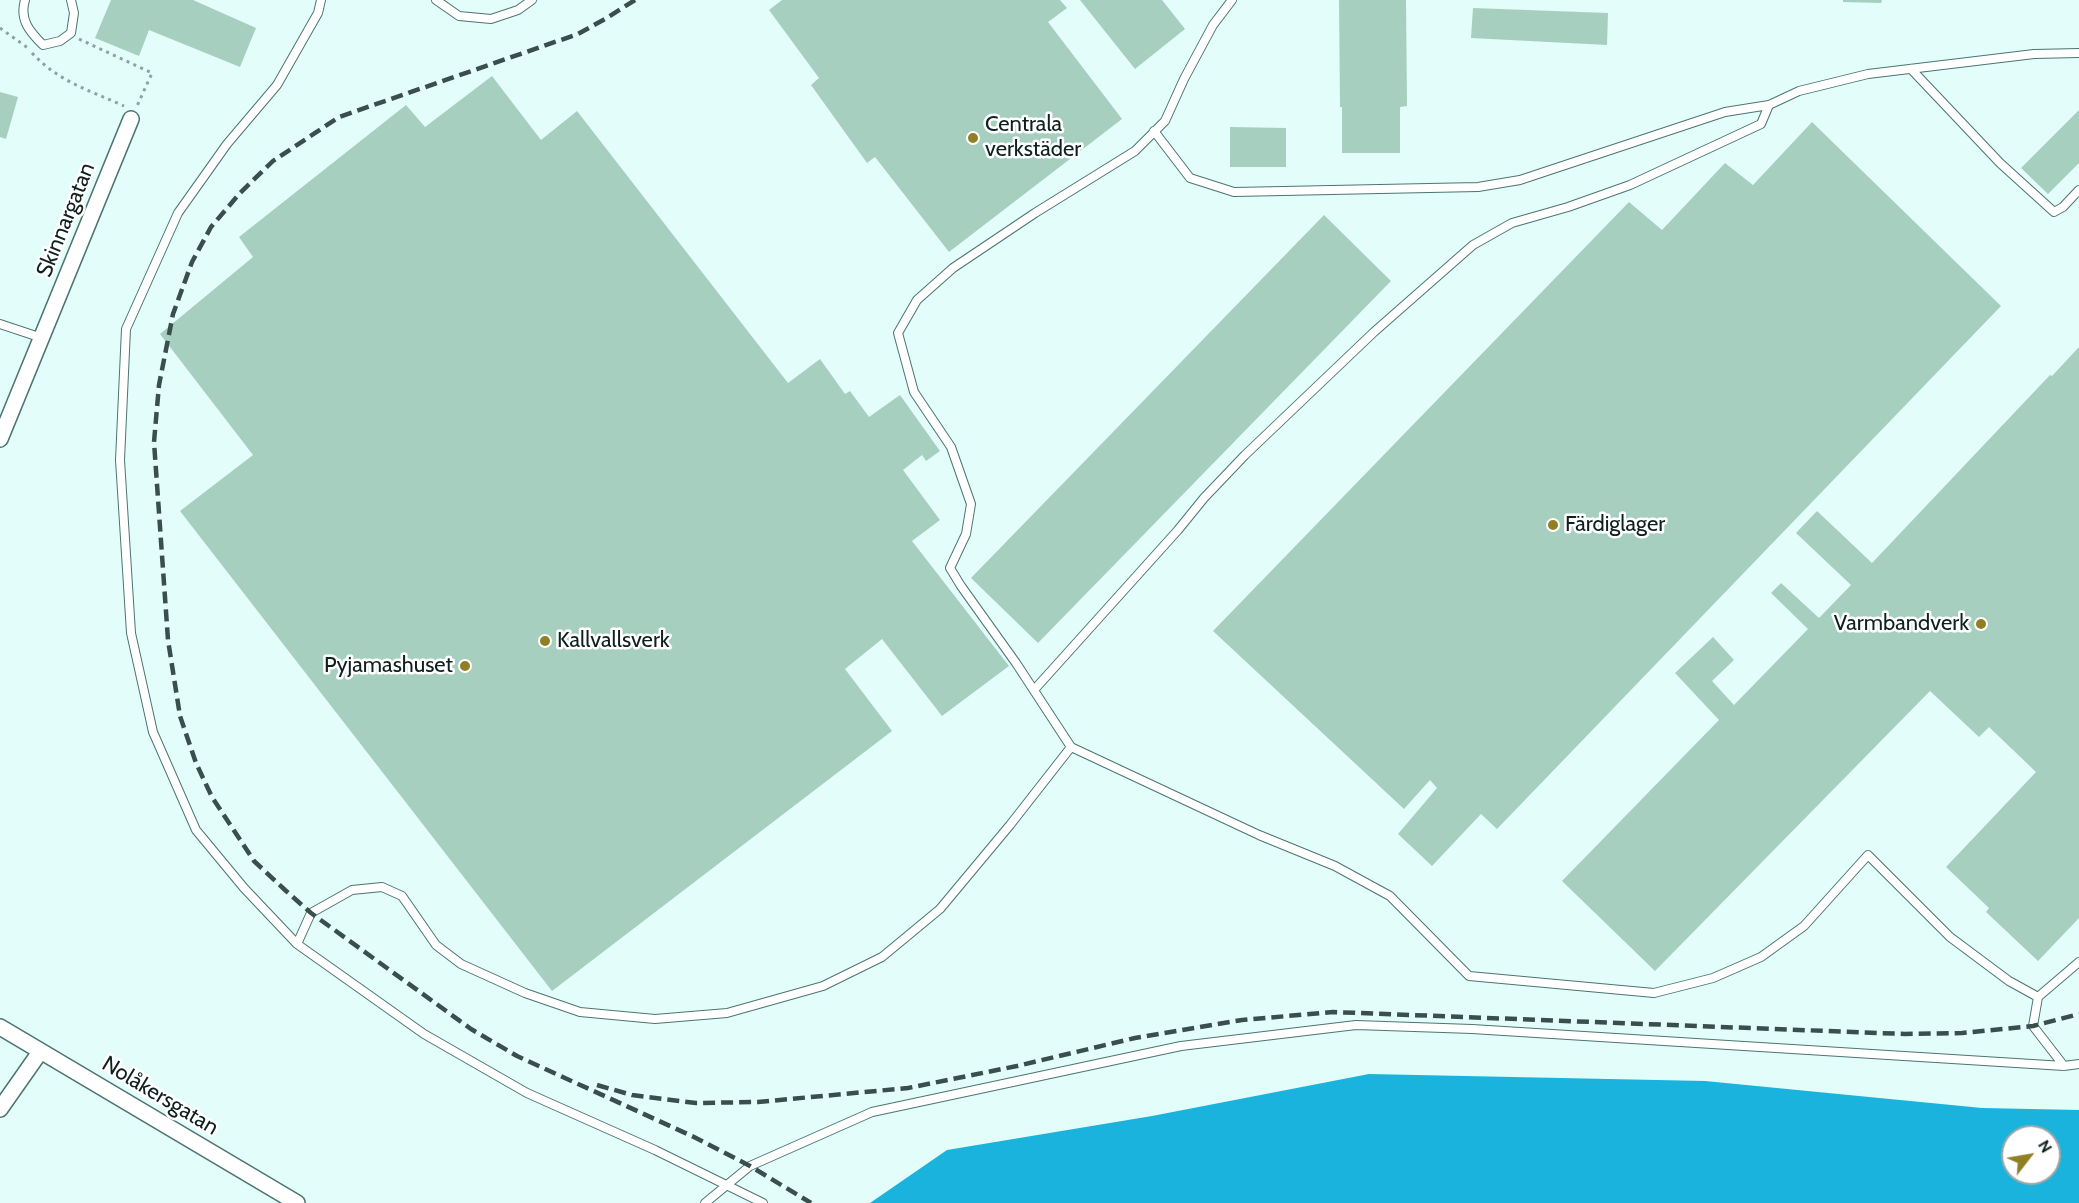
<!DOCTYPE html>
<html>
<head>
<meta charset="utf-8">
<style>
	body { margin:0 }
	#map { position:relative; width:2079px; height:1203px; overflow:hidden; background:#e2fdfa; font-family:Cabin,sans-serif }
	canvas { display:block }
	.north { position:absolute; left:2001px; top:1125px; width:60px; height:60px; box-sizing:border-box; background:#fff; border:2px solid #9fa6a5; border-radius:50%; rotate:59deg; font-size:16px; font-weight:700; line-height:24px; text-align:center; color:#0f211f }
	.north::after { content:''; display:block; margin:auto; width:21px; height:27px; background:#917f26; clip-path:polygon(50% 0,100% 100%,50% 72%,0 100%) }
</style>
</head>
<body>
<div id="map">
<canvas width="2079" height="1203"></canvas>
<div class="north">N</div>
</div>
<script>
const c = document.querySelector('canvas').getContext('2d');
c.lineJoin = 'round';
function paint(path, color) {
  c.fillStyle = color;
  c.fill(path, 'evenodd');
}
function strokePath(path, color, width, dash) {
  c.strokeStyle = color;
  c.lineWidth = width;
  c.lineCap = dash ? 'butt' : 'round';
  c.setLineDash(dash || []);
  c.stroke(path);
}
function label(font, color, halo, rows, align = 'center') {
  c.font = font + ' Cabin,sans-serif';
  c.lineWidth = 5;
  c.setLineDash([]);
  c.textBaseline = 'middle';
  c.strokeStyle = halo;
  c.fillStyle = color;
  for (const [text, x, y, turn = 0] of rows) {
    c.save();
    c.translate(x, y);
    c.rotate((+turn || 0) * Math.PI / 180);
    c.textAlign = isNaN(turn) ? turn : align;
    if (halo) c.strokeText(text, 0, 0);
    c.fillText(text, 0, 0);
    c.restore();
  }
}
const water = new Path2D(`
	M1369,1074l336,7 277,27 97,2v93h-1209l77,-53 205,-34zM2013,1137h36v36h-36z`);
const building = new Path2D(`
	M111,0h82l63,28 -16,39 -91,-37 -10,26 -44,-18z
	M782,0h278l7,8 -19,14 74,97 -173,133 -74,-95 -8,6 -56,-78 8,-7 -50,-68z
	M1080,0h82l23,29 -50,40z
	M1339,0h67l1,106 -7,1v46h-58v-46h-2z
	M1843,0h39l-1,3 -38,-1z
	M1473,8l135,5 -1,32 -136,-7z
	M492,76l49,64 36,-29 211,272 32,-24 25,35 5,-3 19,26 31,-22 40,56 -14,10 -4,-6 -19,15 37,50 -28,21 97,125 -67,50 -60,-77 -37,30 47,62 -340,260 -372,-480 73,-56 -93,-121 93,-77 -14,-20 167,-132 19,22z
	M0,92l18,5 -12,42 -6,-2z
	M2079,110v53l-31,31 -27,-26z
	M1812,122l189,184 -504,523 -16,-15 -49,52 -34,-32 39,-46 -7,-8 -26,29 -191,-178 416,-429 33,28 63,-67 28,22z
	M1230,127l56,1v39h-56z
	M1324,215l67,66 -353,362 -67,-65z
	M2079,347v571l-41,43 -52,-49 3,-4 -43,-41 90,-95 -47,-45 -10,10 -49,-46 -275,280 -93,-90 157,-161 -44,-47 38,-36 21,23 -22,21 22,24 74,-76 -37,-36 10,-10 38,35 32,-33 -55,-52 21,-22 55,52 178,-188 2,1z`);
const path = new Path2D(`
	M0,28l28,20
	M79,39l73,34 -15,33
	M32,53c27,29 57,37 92,53`);
const lane = new Path2D(`
	M25,0c-6,20 5,32 18,45l17,-4 11,-8 3,-20 -3,-13
	M321,0l-3,13 -41,72 -50,59 -49,69 -52,116 -6,131 11,173 22,99 43,98 48,58 53,56 127,90 103,59 128,57 108,53
	M436,0l23,16 32,3 27,-9 14,-10
	M1911,69l89,94 54,49 9,-5 16,-17
	M1154,131l36,47 44,14 244,-5 42,-7 205,-68 44,-7 30,-14 69,-17 166,-20 45,-1
	M0,324l42,14
	M1034,690l144,-160 26,-32 41,-43 129,-123 99,-87 39,-22 56,-16 62,-22 131,-61 8,-19
	M1071,747l188,88 76,31 55,30 79,80 185,17 59,-15 48,-21 43,-31 64,-71 82,82 59,44 29,16 41,-35
	M297,944l14,-31 41,-23 30,-3 20,9 34,49 25,19 64,29 55,19 75,7 72,-6 96,-27 59,-29 58,-48 70,-84 61,-78 -55,-84 -55,-77 -11,-18 16,-34 5,-30 -20,-57 -37,-55 -16,-59 19,-33 36,-32 82,-55 100,-62 30,-30 19,-42 29,-54 19,-25
	M2038,997l-5,29 31,40
	M705,1203l45,-37 122,-54 309,-66 175,-21 116,4 592,37 15,-2`);
const street = new Path2D(`
	M0,439l131,-320
	M0,1027l297,176
	M0,1109l40,-57`);
const rail = new Path2D(`
	M635,0l-30,19 -27,15 -239,83 -66,44 -33,32 -29,34 -19,35 -19,52 -14,71 -5,57 14,198 12,76 16,47 16,34 42,64 31,29 26,23 160,116 46,27 177,81 56,29 61,37
	M597,1085l35,10 64,8 62,-1 150,-14 109,-22 118,-28 107,-18 91,-8 572,22 57,-1 71,-7 46,-12`);
const markers = [
	[973,138,6,"#917f26"],
	[1553,525,6,"#917f26"],
	[1981,624,6,"#917f26"],
	[545,641,6,"#917f26"],
	[465,666,6,"#917f26"]
];
const poiNames = [
	["Centrala",985,125],
	["verkstäder",985,150],
	["Färdiglager",1565,525],
	["Varmbandverk",1969,624,"right"],
	["Kallvallsverk",557,641],
	["Pyjamashuset",453,666,"right"]
];
const streetNames = [
	["Skinnargatan",66,220,-68],
	["Nolåkersgatan",160,1096,31]
];
paint(water, '#1ab3de');
paint(building, '#a7cfbf');
strokePath(lane, '#4c7571', 10);
strokePath(street, '#4c7571', 18);
strokePath(path, '#8ca3a0', 3, [3, 4.5]);
strokePath(lane, '#fff', 8);
strokePath(street, '#fff', 15);
strokePath(rail, '#3a4e4b', 4.5, [12, 6]);
for (const [x, y, r, color] of markers) {
  const dot = new Path2D();
  dot.arc(x, y, r, 0, 2 * Math.PI);
  c.fillStyle = color;
  c.fill(dot);
  strokePath(dot, '#fff', 2);
}
label('22px', '#0f211f', '#fff', poiNames, 'left');
label('22px', '#0f211f', '#fff', streetNames);
</script>
</body>
</html>
